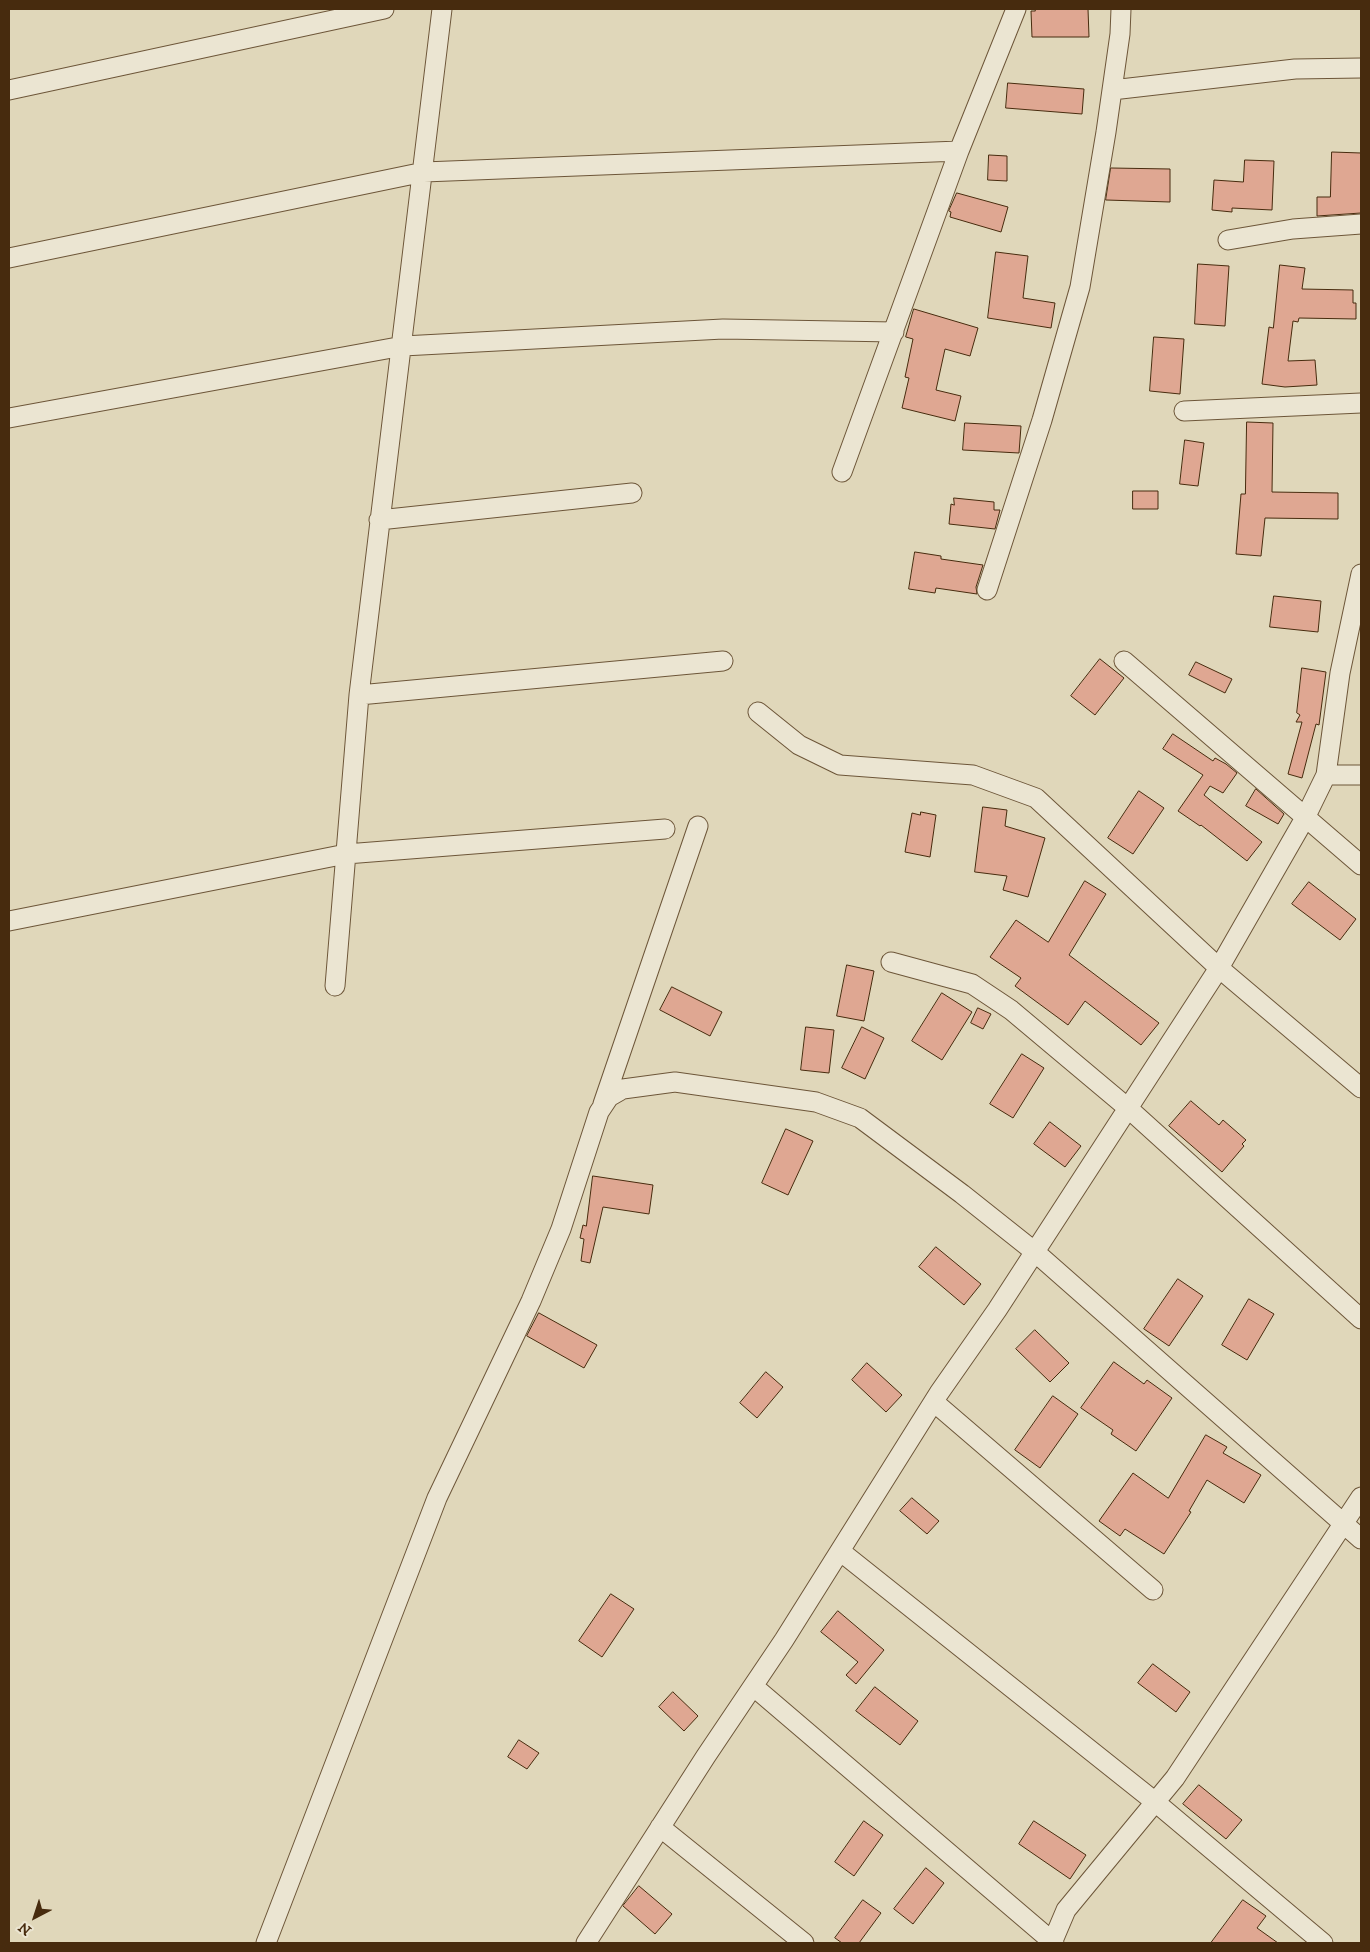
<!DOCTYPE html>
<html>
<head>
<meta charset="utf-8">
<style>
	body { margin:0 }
	#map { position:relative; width:1370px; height:1952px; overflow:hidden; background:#e0d7ba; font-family:"IM FELL DW Pica",serif }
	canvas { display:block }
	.frame { position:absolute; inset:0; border:10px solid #472b0e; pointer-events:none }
	.north { position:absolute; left:10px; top:1892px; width:50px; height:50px; -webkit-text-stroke:4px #ebe5d2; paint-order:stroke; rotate:220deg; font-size:14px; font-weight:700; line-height:20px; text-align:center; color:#472b0e }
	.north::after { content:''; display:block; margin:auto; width:18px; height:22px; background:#472b0e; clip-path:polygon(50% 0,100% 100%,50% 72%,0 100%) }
</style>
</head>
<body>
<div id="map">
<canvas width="1370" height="1952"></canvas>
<div class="frame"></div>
<div class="north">N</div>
</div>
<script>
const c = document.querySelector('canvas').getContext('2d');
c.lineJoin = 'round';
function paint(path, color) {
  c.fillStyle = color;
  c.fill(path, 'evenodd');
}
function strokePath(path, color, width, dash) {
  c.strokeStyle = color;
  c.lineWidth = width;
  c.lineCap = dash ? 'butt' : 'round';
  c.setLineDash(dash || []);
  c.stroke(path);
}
const building = new Path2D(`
	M1035,9h53l1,28h-57l-1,-26h4z
	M1008,83l76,6 -2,25 -76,-6z
	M1332,152l29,1v60l-44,3v-19h13z
	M989,155l18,1v25l-19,-1z
	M1245,160l29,1 -2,49 -40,-2v4l-20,-2 2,-30 29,2z
	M1111,168l59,1v33l-64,-2z
	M957,193l51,14 -7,25 -51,-15 1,-5 -2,-1z
	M996,252l32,4 -5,42 32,5 -4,25 -63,-10z
	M1198,264l31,2 -4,60 -30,-2z
	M1280,265l25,3 -3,21 51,1v13h3v16l-57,-1 -1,4 -5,-1 -5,40 27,-1 2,25 -32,2 -23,-3 7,-57 4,1z
	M914,309l64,19 -8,28 -25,-7 -9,41 25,6 -6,25 -53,-13 7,-30 -4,-1 8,-38 -7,-2z
	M1154,337l30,2 -4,55 -30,-3z
	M1247,422l26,1 -1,69 66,1v26l-73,-1 -4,38 -25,-2 5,-60h4z
	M965,423l56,3 -2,27 -56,-3z
	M1185,440l19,3 -6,43 -18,-2z
	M1133,491h25v18h-25z
	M954,498l40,4v8h6l-5,19 -46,-5 2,-20 3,1z
	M915,552l26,4v3l42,6 -7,22 1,7 -41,-6 -1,5 -26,-4z
	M1274,596l47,5 -3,31 -48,-5z
	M1100,659l24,19 -29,37 -24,-19z
	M1196,662l36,17 -7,14 -36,-18z
	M1302,668l24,4 -7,53 -3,-1 -14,54 -14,-4 14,-52h-6l4,-7 -3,-2z
	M1173,734l40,27 2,-3 11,6 11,9 -14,20 -13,-7 -6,9 58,47 -15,19 -46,-36 -1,1 -22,-15 25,-36 -40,-26z
	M1256,789l28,25 -6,10 -32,-18z
	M1139,791l25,17 -31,46 -25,-16z
	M983,807l24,3 -2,16 40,12 -17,59 -25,-7 4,-14 -32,-4z
	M921,812l15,3 -6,42 -25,-5 7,-39 8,2z
	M1085,881l21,13 -37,61 90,68 -18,22 -56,-44 -17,24 -53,-39 6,-8 -31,-21 26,-37 32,22z
	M1309,882l47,37 -16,21 -48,-36z
	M847,965l27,6 -10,50 -27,-5z
	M672,987l50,25 -12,24 -50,-26z
	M942,993l30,19 -30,48 -30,-19z
	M978,1008l13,6 -8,15 -12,-6z
	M806,1027l28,3 -5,43 -28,-3z
	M862,1027l22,11 -19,41 -23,-11z
	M1022,1054l22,14 -31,50 -23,-14z
	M1191,1101l28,24 4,-5 23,20 -4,4 2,2 -22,26 -53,-46z
	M1050,1122l31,24 -16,21 -31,-23z
	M786,1129l27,12 -25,54 -26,-12z
	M593,1176l60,9 -4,29 -46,-7 -13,56 -9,-2 3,-22 -4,-1 3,-13 3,1z
	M936,1247l45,37 -17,21 -45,-38z
	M1178,1279l25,17 -34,50 -25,-17z
	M1249,1299l25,15 -27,46 -25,-15z
	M539,1313l58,32 -13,23 -57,-32z
	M1035,1330l34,33 -19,19 -34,-33z
	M1114,1362l30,22 3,-4 25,18 -36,53 -25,-17 2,-4 -32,-22z
	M867,1363l35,32 -16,17 -34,-32z
	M766,1372l17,15 -26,31 -17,-15z
	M1053,1396l25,18 -38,54 -25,-18z
	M1206,1435l21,12 -4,6 38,22 -17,28 -37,-23 -18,31 2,1 -27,42 -39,-25 -5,7 -21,-15 34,-48 35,25z
	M912,1498l27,23 -12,13 -27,-23z
	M611,1594l23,15 -32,48 -23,-16z
	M838,1611l46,39 -28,34 -10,-9 12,-13 -37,-30z
	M1153,1664l37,28 -14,20 -38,-29z
	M875,1687l43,34 -18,24 -44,-34z
	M673,1692l25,24 -14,15 -25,-24z
	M519,1740l20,13 -12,16 -19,-12z
	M1199,1785l43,35 -16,19 -43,-35z
	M864,1821l19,14 -29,41 -19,-14z
	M1034,1821l52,34 -16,24 -51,-35z
	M926,1868l18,15 -31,41 -19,-15z
	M639,1886l33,28 -17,20 -32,-28z
	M863,1900l18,13 -22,30h-17l-7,-5z
	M1243,1900l23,16 -9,12 21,15h-67z`);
const street = new Path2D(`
	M9,90l375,-81
	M1112,90l183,-21 66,-1
	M1228,240l65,-11 68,-5
	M9,258l415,-86 535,-21
	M1184,411l177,-8
	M9,418l394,-72 320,-17 171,3
	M842,472l117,-321 57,-142
	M379,520l253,-27
	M987,590l55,-170 38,-133 26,-155 14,-98 1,-25
	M1124,661l237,204
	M359,695l364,-34
	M758,712l41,33 41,20 133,10 63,23 183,170 142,120
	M1326,775h35
	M9,921l337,-67 319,-25
	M891,962l81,22 39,26 118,99 232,210
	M335,986l24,-291 83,-686
	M603,1104l95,-278
	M934,1402l219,188
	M840,1551l314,250 169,142
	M753,1686l301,257
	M660,1827l144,116
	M266,1943l171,-445 94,-197 30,-72 38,-117 10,-15 14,-8 52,-7 141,20 44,16 102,76 73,58 326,287
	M586,1943l120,-187 78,-116 155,-247 58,-83 222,-342 86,-150 21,-43 14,-102 21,-99
	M1052,1943l14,-33 109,-132 186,-281`);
paint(building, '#dfa792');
strokePath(building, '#472b0e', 1);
strokePath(street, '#6d5639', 21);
strokePath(street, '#ebe5d2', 19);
</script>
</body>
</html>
